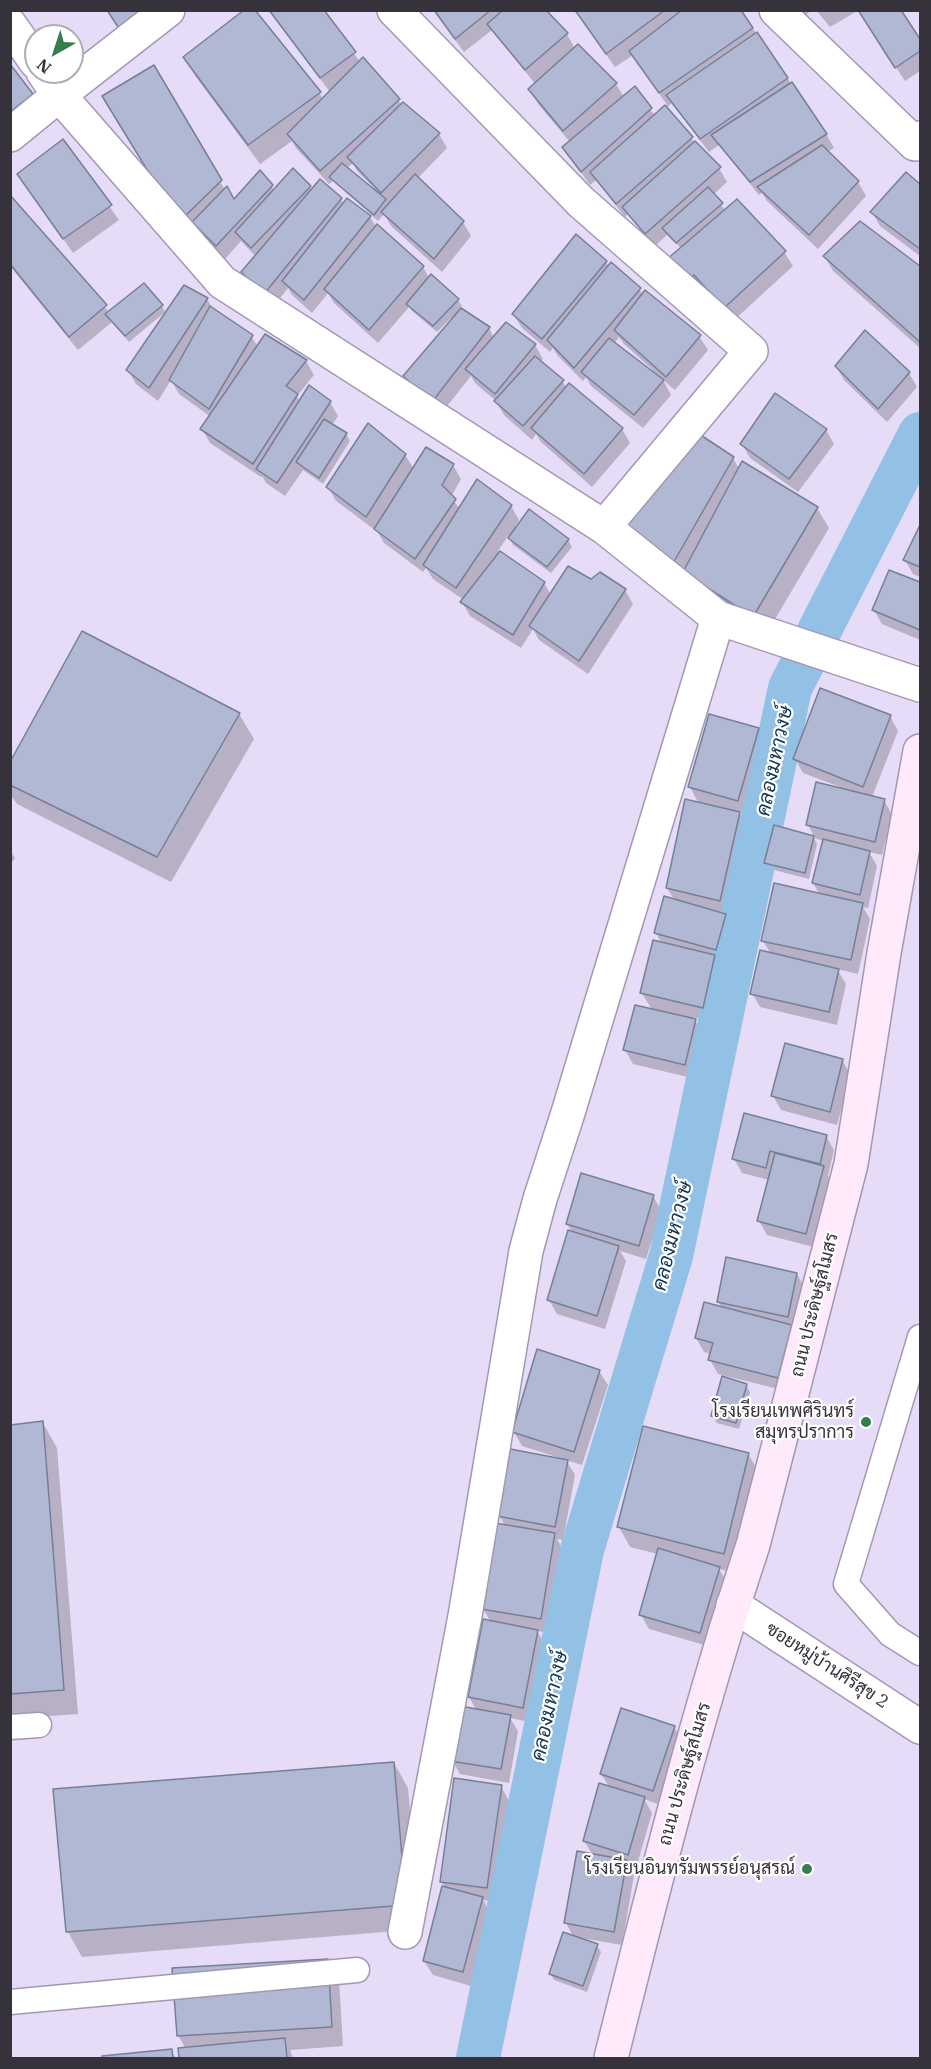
<!DOCTYPE html>
<html>
<head>
<meta charset="utf-8">
<style>
	body { margin:0 }
	#map { position:relative; width:931px; height:2069px; overflow:hidden; background:#e6dcf7; font-family:"IBM Plex Serif",serif }
	canvas { display:block }
	.frame { position:absolute; inset:0; border:12px solid #36323c; pointer-events:none }
	.north { position:absolute; left:24px; top:24px; width:60px; height:60px; box-sizing:border-box; background:#fff; border:2px solid #afadb1; border-radius:50%; rotate:219deg; font-size:16px; font-weight:700; line-height:24px; text-align:center; color:#36323c }
	.north::after { content:''; display:block; margin:auto; width:21px; height:27px; background:#337e4c; clip-path:polygon(50% 0,100% 100%,50% 72%,0 100%) }
</style>
</head>
<body>
<div id="map">
<canvas width="931" height="2069"></canvas>
<div class="frame"></div>
<div class="north">N</div>
</div>
<script>
const c = document.querySelector('canvas').getContext('2d');
c.lineJoin = 'round';
function paint(path, color) {
  c.fillStyle = color;
  c.fill(path, 'evenodd');
}
function strokePath(path, color, width, dash) {
  c.strokeStyle = color;
  c.lineWidth = width;
  c.lineCap = dash ? 'butt' : 'round';
  c.setLineDash(dash || []);
  c.stroke(path);
}
function label(font, color, halo, rows, align = 'center') {
  c.font = font + ' "IBM Plex Serif",Sarabun,serif';
  c.lineWidth = 4.5;
  c.setLineDash([]);
  c.textBaseline = 'middle';
  c.strokeStyle = halo;
  c.fillStyle = color;
  for (const [text, x, y, turn = 0] of rows) {
    c.save();
    c.translate(x, y);
    c.rotate((+turn || 0) * Math.PI / 180);
    c.textAlign = isNaN(turn) ? turn : align;
    if (halo) c.strokeText(text, 0, 0);
    c.fillText(text, 0, 0);
    c.restore();
  }
}
const shadow = new Path2D(`
	M268,10h55l37,52 3,-3 39,46 37,29 8,14 -29,30 45,44 8,14 -29,36 -51,-46 -7,-12 -6,7 -45,-40 -4,3 -33,-36 -4,-7 -32,23 -64,-87 -12,-20 135,35 4,7 7,-7zM353,163l4,8 17,17 -2,2 -26,-21z
	M433,10h111l23,24 8,15 3,-3 38,38 8,13 11,-9 20,28 12,-11 -34,-50 -18,12 -39,-55 -1,1 -2,-3h167l86,124 8,14 -7,4 31,30 8,14 -48,53 -51,-48 -5,-8 -3,2 -40,-50 -10,7 -37,-49 -6,5 29,35 24,25 8,14 -14,13 13,16 58,41 9,14 -60,55 -38,-26 -13,-46 -15,-14 -13,12 -26,-33 -3,3 -29,-37 -6,5 -26,-37 6,-6 -32,-38 -8,-14 6,-5 -44,-55 -28,22z
	M795,10h16l-10,11z
	M816,10h43l-29,17z
	M899,10l21,32v29l-15,10 -40,-61z
	M10,66l30,43 -30,23z
	M153,67l72,123 9,12 38,-16 2,5 36,-4 2,4 29,8 3,6 4,-5 22,17 6,10 1,-1 46,41 6,11 29,22 4,6 -2,3 29,19 5,10 41,7 8,14 -3,3 22,19 5,7 2,-3 53,44 8,14 -38,44 -51,-45 -5,-8 -4,6 -28,-25 -8,-14 -21,-18 -4,-7 -31,39 -27,-24 -9,-15 49,-56 -2,-2 -14,14 -25,-21 -3,-4 -31,36 -44,-40 -6,-10 -16,20 -20,-18 -4,-7 -15,19 -22,-21 -8,-14 13,-15 -15,-16 -16,18 -23,-23 -10,4 -76,-123z
	M63,141l56,79 -46,33 -54,-78z
	M906,174l14,12v70l-40,-30 -8,-14z
	M10,197l100,116 52,-7 3,6 -36,30 -17,-20 -34,28 -68,-84z
	M861,223l59,45v80l-87,-77 -8,-14z
	M606,262l3,5 30,22 4,6 56,41 9,14 -33,40 -12,-10 8,15 -28,33 -52,-42 -5,-9 -3,4 -26,-26 -4,-7 -3,4 -28,-24 -9,-14zM619,337l5,7 29,26 -2,2 -37,-28z
	M207,299l6,10 38,27 7,11 48,14 8,14 -17,21 3,6h30l8,14 -6,9 14,9 4,7 -27,43 -20,-14 -18,26 -19,-13 -4,-7 -1,1 -51,-34 -8,-14 9,-12 -32,-23 -8,-14 -13,21 -22,-17 -8,-14z
	M836,366l73,7 8,14 -30,35 -43,-42z
	M826,430l8,14 -36,48 -48,-34 -8,-14z
	M405,455l9,14 39,-4 8,14 -10,18 9,12 51,-3 8,14 -4,7 2,1 13,-17 38,29 4,7 -21,26 -38,-28 -5,-9 -10,15 46,32 7,12 40,-14 34,9 8,14 -45,70 -49,-34 -6,-11 -12,19 -51,-32 -8,-14 2,-2 -31,-21 -7,-11 -3,4 -39,-29 -8,-14 -1,1 -39,-29 -8,-14z
	M733,458l6,11 3,-6 75,45 12,20 -64,108 -135,-98z
	M920,528v49l-7,-3 -8,-14z
	M890,572l30,12v56l-38,-16 -8,-14z
	M239,714l15,25 -83,143 -154,-78 -7,-10v-29z
	M890,716l8,15 -26,66 12,3 8,15 -10,40 -13,-3 8,14 -9,42 -5,-1 7,12 -12,55 -21,-5 9,15 -9,41 -77,-18 -8,-14 19,-39 -8,-13 57,-46 -7,-12 11,-42 -10,-3 3,6 -8,35 -39,-10 -4,-7 9,-35 40,11 -7,-13 32,-38 -37,-14 -8,-14z
	M758,729l8,14 -20,71 -7,-2 8,15 -19,87h-4l9,16 -9,33 -7,-2 5,10 -12,50 -17,-4 10,17 -11,44 -59,-14 -8,-14 27,-40 -10,-17 20,-49 -6,-11 19,-32 -8,-13 32,-84 -9,-17z
	M10,850l5,8 -5,7z
	M842,1060l9,15 -14,50 -56,-15 -8,-14z
	M826,1136l8,14 -6,26 3,5 -17,66 -47,-12 -8,-14 10,-41 -27,-7 -8,-14z
	M653,1196l8,14 -15,49 -26,-8 6,10 -21,68 -48,-15 -8,-14 24,-67 -6,-9z
	M797,1274l8,14 -19,103 -68,-17 -8,-14 2,-6 -8,-2 -8,-14 26,-30 -4,-6z
	M599,1371l9,14 -26,80 -16,-5 9,15 -12,65 -6,-1 5,9 -13,85 -12,-2 9,15 -16,76 -20,-4 8,13 -9,52 -49,-9 -8,-14 25,-49 -8,-14 22,-75 -8,-13 22,-83 -6,-11 61,-57 -38,-12 -8,-14z
	M746,1385l4,7 -11,37 -22,-6 -4,-7z
	M43,1423l14,25 21,266 -68,5v-292z
	M748,1454l12,20 -25,99 -16,-4 8,13 -19,64 -59,-17 -8,-14 17,-61 -28,-7 -11,-20z
	M674,1727l8,14 -21,64 -17,-6 8,14 -16,55 -7,-2 5,9 -12,70 -41,-7 16,8 4,6 -14,40 -33,-12 -4,-7 24,-35 -8,-15 27,-68 -9,-14 26,-53 -9,-14z
	M394,1763l14,25 12,141 -338,28 -14,-25z
	M501,1786l8,15 -14,101 -12,-2 7,12 -19,74 -38,-11 -9,-14 22,-72 -5,-7z
	M339,1980l4,66 -53,4 3,8h-112l-1,-9h6l-8,-14z
	M171,2051l5,7h-73z`);
const canal = new Path2D(`
	M478,2058l104,-508 89,-294 119,-568 130,-254`);
const building = new Path2D(`
	M107,10h34l-23,17z
	M244,10h11l66,82 -73,53 -65,-88z
	M269,10h55l32,42 -36,26z
	M434,10h57l-36,29z
	M503,10h43l22,23 -43,37 -38,-46z
	M575,10h90l-59,44z
	M682,10h59l12,18 -94,65 -30,-42z
	M858,10h43l19,29v12l-25,17z
	M757,32l31,46 -88,61 -34,-44z
	M578,44l39,39 -54,48 -35,-42z
	M363,57l37,42 -80,72 -33,-37z
	M10,64l23,30 -23,18z
	M154,65l68,115 -43,42 -77,-126z
	M792,82l35,52 -77,48 -39,-47z
	M635,86l17,22 -71,64 -19,-25z
	M403,102l37,31 -59,60 -34,-36z
	M665,105l28,32 -77,67 -26,-32z
	M63,139l49,66 -49,34 -46,-65z
	M695,141l26,26 -76,67 -23,-27z
	M822,145l37,36 -50,54 -52,-48z
	M342,163l44,36 -12,16 -45,-38z
	M293,168l18,18 -60,62 -16,-16z
	M260,170l13,15 -57,61 -24,-24 35,-36 7,13z
	M906,172l14,12v65l-50,-37z
	M415,174l49,47 -30,38 -53,-47z
	M320,179l22,19 -78,96 -23,-22z
	M708,187l15,16 -47,40 -14,-15z
	M10,195l97,110 -38,32 -59,-73z
	M347,198l24,18 -67,84 -22,-19z
	M737,199l49,52 -62,57 -30,-33 -8,7 -20,-22z
	M860,221l60,45v76l-97,-86z
	M377,224l47,42 -55,64 -45,-41z
	M576,234l31,27 -65,78 -30,-25z
	M611,262l30,26 -67,80 -27,-28z
	M431,274l28,25 -26,27 -27,-22z
	M144,283l19,22 -38,31 -20,-22z
	M184,285l24,13 -59,90 -23,-18z
	M645,290l56,45 -35,42 -52,-47z
	M210,306l43,29 -44,74 -40,-29z
	M461,308l29,19 -58,75 -29,-26z
	M506,322l30,22 -41,50 -30,-25z
	M865,330l45,42 -32,37 -43,-43z
	M265,334l42,26 -21,26 12,8 -45,70 -53,-35z
	M609,338l55,42 -30,35 -53,-43z
	M535,356l29,24 -41,46 -29,-25z
	M569,383l54,45 -39,46 -53,-46z
	M309,385l22,16 -54,82 -21,-14z
	M775,393l52,36 -38,50 -49,-35z
	M324,419l23,14 -28,45 -23,-16z
	M368,423l38,31 -40,63 -40,-30z
	M693,430l41,27 -62,108 -52,-42z
	M426,447l28,17 -12,21 14,14 -41,60 -41,-30z
	M742,461l76,46 -65,110 -70,-45z
	M477,479l35,26 -56,83 -33,-23z
	M529,509l40,30 -22,28 -39,-29z
	M920,525v42l-17,-7z
	M500,551l45,31 -32,53 -53,-33z
	M568,566l23,13 9,-7 26,17 -47,72 -50,-35z
	M889,570l31,12v48l-48,-20z
	M82,631l158,82 -83,144 -147,-72v-23z
	M820,688l71,27 -28,72 -70,-28z
	M709,714l50,14 -21,73 -50,-14z
	M816,782l69,17 -10,43 -69,-17z
	M685,799l55,13 -20,89 -54,-13z
	M774,825l40,11 -9,37 -41,-10z
	M823,839l47,12 -10,44 -48,-12z
	M774,883l89,20 -12,57 -90,-19z
	M664,896l62,18 -10,36 -62,-17z
	M653,940l62,15 -12,53 -63,-15z
	M760,950l79,19 -10,43 -79,-18z
	M635,1005l61,14 -11,46 -62,-15z
	M785,1043l58,16 -13,53 -59,-16z
	M744,1113l83,22 -7,29 -50,-13 -4,17 -34,-9z
	M775,1153l49,13 -18,68 -49,-13z
	M581,1173l73,22 -15,51 -73,-22z
	M568,1230l51,16 -22,70 -50,-16z
	M726,1257l71,16 -9,44 -71,-15z
	M704,1302l88,23 -14,53 -70,-18 5,-17 -18,-5z
	M537,1349l63,21 -26,82 -62,-20z
	M722,1376l25,8 -11,39 -25,-7z
	M43,1421l21,269 -54,4v-269z
	M643,1426l106,27 -25,101 -107,-27z
	M510,1449l58,11 -13,67 -58,-11z
	M495,1523l60,10 -14,86 -60,-10z
	M658,1548l62,19 -20,66 -61,-18z
	M483,1619l55,11 -15,78 -55,-11z
	M460,1706l51,9 -10,54 -51,-8z
	M621,1708l54,18 -22,65 -53,-17z
	M394,1762l12,143 -340,27 -13,-143z
	M454,1778l48,7 -15,103 -47,-6z
	M599,1783l46,14 -17,58 -45,-14z
	M577,1851l50,9 -13,72 -50,-9z
	M442,1886l41,11 -20,75 -40,-11z
	M563,1932l35,12 -15,42 -34,-12z
	M328,1959l4,68 -155,9 -5,-68z
	M285,2038l2,20h-108l-1,-10z
	M172,2049l1,9h-71v-2z`);
const lane = new Path2D(`
	M920,1337l-74,247 44,50 30,19
	M10,1727l29,-2
	M10,2002l347,-32`);
const street = new Path2D(`
	M394,10l187,192 170,149 -147,176
	M776,10l139,134 5,-6
	M10,25l26,37
	M43,72l16,23 163,187 382,245 114,91 202,67
	M10,135l49,-40 109,-85
	M733,1605l187,122
	M405,1932l60,-316 61,-365 14,-52 27,-83 151,-498`);
const secondary = new Path2D(`
	M611,2058c43,-172 86,-345 142,-513l98,-381 33,-211 36,-202`);
const markers = [
	[866,1422,6,"#337e4c"],
	[807,1869,6,"#337e4c"]
];
const streetNames = [
	["ถนน ประดิษฐ์สโมสร",815,1305,-76],
	["ซอยหมู่บ้านศิรีสุข 2",827,1666,33],
	["ถนน ประดิษฐ์สโมสร",685,1774,-74]
];
const poiNames = [
	["โรงเรียนเทพศิรินทร์",854,1412],
	["สมุทรปราการ",854,1433],
	["โรงเรียนอินทรัมพรรย์อนุสรณ์",795,1869]
];
const waterNames = [
	["คลองมหาวงษ์",775,761,-78],
	["คลองมหาวงษ์",673,1236,-76],
	["คลองมหาวงษ์",550,1706,-78]
];
paint(shadow, '#0003');
strokePath(canal, '#93c1e6', 44);
paint(building, '#b1b8d3');
strokePath(building, '#777e97', 1.5);
strokePath(lane, '#a298b2', 27);
strokePath(street, '#a298b2', 36);
strokePath(secondary, '#a298b2', 36);
strokePath(lane, '#fff', 24);
strokePath(street, '#fff', 33);
strokePath(secondary, '#feeafa', 33);
for (const [x, y, r, color] of markers) {
  const dot = new Path2D();
  dot.arc(x, y, r, 0, 2 * Math.PI);
  c.fillStyle = color;
  c.fill(dot);
  strokePath(dot, '#fff', 2);
}
label('18px', '#36323c', '#fff', streetNames);
label('18px', '#36323c', '#fff', poiNames, 'right');
label('italic 20px', '#133751', '#fff', waterNames);
</script>
</body>
</html>
